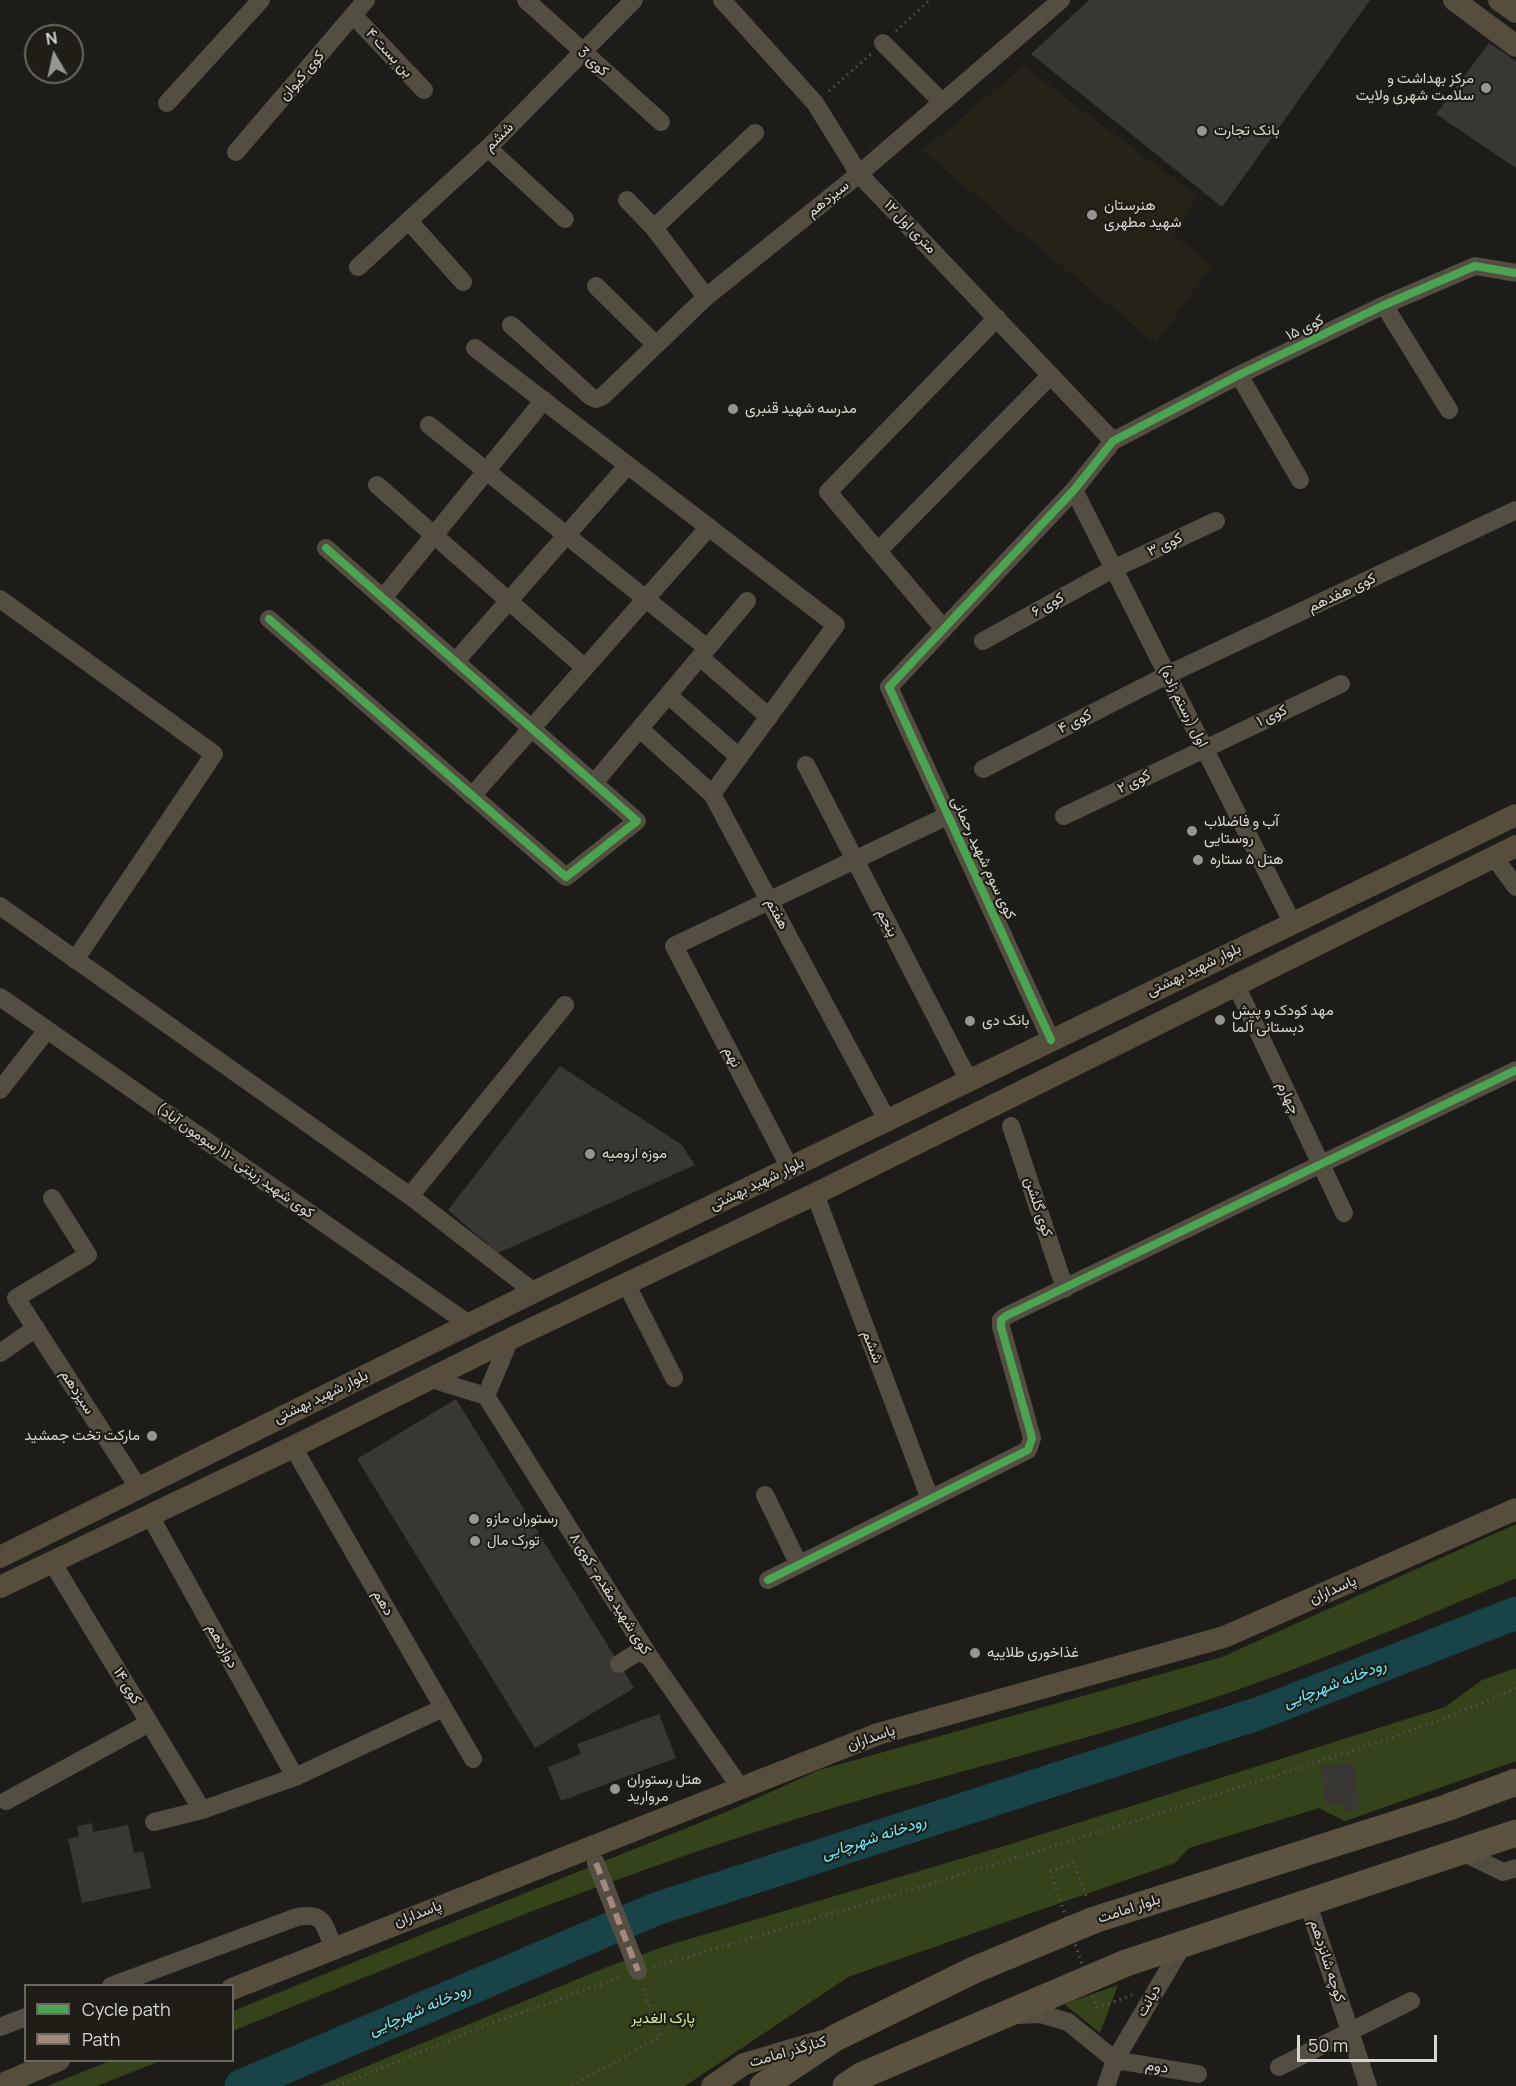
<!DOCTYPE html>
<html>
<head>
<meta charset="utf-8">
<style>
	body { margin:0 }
	#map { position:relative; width:1516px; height:2086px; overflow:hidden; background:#1d1c18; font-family:Manrope,sans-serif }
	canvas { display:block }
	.legend { position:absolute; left:24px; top:1984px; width:210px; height:78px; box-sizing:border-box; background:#1f1d16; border:2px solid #696761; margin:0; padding:8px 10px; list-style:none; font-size:18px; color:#d7d6d1 }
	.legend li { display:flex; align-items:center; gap:12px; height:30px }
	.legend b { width:30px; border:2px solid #696761 }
	.north { position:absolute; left:24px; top:24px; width:60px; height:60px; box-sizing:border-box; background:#1f1d16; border:2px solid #696761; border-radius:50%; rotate:351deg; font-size:16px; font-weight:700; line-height:24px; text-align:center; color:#d7d6d1 }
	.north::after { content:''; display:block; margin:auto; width:21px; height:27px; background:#969590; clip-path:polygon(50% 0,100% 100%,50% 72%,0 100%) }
	.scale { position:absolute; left:1297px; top:2035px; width:140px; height:27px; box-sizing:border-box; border:3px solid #d7d6d1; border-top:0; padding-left:8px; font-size:18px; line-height:21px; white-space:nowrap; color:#d7d6d1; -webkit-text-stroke:4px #1f1d16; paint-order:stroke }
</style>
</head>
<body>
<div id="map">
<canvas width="1516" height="2086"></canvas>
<ul class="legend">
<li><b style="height:8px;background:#4ca352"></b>Cycle path</li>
<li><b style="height:8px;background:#a5887d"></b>Path</li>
</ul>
<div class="north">N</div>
<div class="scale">50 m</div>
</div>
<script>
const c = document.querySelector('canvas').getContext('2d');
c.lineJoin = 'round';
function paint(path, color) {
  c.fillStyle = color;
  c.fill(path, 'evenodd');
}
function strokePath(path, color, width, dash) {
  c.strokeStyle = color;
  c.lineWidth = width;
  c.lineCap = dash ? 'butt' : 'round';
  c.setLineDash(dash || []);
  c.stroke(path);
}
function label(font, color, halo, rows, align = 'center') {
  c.font = font + ' Manrope,Vazirmatn,sans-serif';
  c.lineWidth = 4.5;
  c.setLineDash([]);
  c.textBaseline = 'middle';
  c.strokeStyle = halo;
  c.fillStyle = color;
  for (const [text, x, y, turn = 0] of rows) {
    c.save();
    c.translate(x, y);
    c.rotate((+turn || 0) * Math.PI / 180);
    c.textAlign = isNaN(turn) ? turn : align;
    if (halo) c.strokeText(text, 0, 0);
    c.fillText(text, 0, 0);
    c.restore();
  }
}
const built = new Path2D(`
	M1023,66l175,130 -25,39 39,30 -56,79 -234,-193z`);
const green = new Path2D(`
	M1516,1524v54c-93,39 -185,79 -279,112 -145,51 -295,84 -441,129 -192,60 -377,136 -563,212v-20l498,-201 88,-40 403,-113z
	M1516,1668v93l-171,60 -26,-13 -130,40 -14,15 -327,114 -163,109h-366l288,-119 62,-22 342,-101 434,-137 37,-27z
	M1118,1985l-18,48 -36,-29z
	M110,2061h50l-63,25h-50z`);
const river = new Path2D(`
	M241,2086l415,-177 607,-197 253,-99`);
const building = new Path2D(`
	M1089,0h281l-148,207 -191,-153z
	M1489,43l27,18v107l-80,-54z
	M560,1066l121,78 14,21 -197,88 -50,-43z
	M456,1399l178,289 -99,60 -178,-289z
	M659,1714l17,44 -115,43 -13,-34 33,-13 -4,-10z
	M1354,1763l5,47 -15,2 -1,-8 -18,2 -4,-40z
	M92,1823l1,9 35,-7 6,28 9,-2 8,37 -69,15 -14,-64 11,-3 -2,-10z`);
const path = new Path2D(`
	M896,31l34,-31
	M829,91l42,-37
	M1050,1871l24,-9 13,36
	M653,1967c188,-56 376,-112 563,-172 99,-33 205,-63 300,-107
	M1097,2008l35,-13
	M337,2086l155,-63 129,-46
	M572,2086l88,-50 -17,-49`);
const minor = new Path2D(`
	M526,0l135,122
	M722,0l93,103 44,71 254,267
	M354,16l70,74
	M883,43l58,58
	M167,103l94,-103
	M488,148l77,71
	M236,152l130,-152
	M627,200l27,28 52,69
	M409,221l54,61
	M654,228l101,-95
	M358,267l130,-119 146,-148
	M596,286l60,59
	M1384,305l65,105
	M511,325l79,71 6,3 7,-3 103,-99 153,-123 202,-174
	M475,348l361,277 -124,169
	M1239,375l61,105
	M429,425l278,223
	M377,485l208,183
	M1074,490l218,432
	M878,551l173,-176
	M383,598l161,-198
	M0,599l214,155 -139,206
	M269,619l297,258 71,-56 -311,-273
	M944,629l-116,-137 169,-174
	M983,641l130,-72 103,-48
	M700,657l69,60
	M455,662l173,-197
	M668,695l71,62
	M640,729l72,65 175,326
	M806,765l163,316
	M983,769l184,-94 349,-165
	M594,783l153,-182
	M472,796l237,-269
	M1064,816l277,-132
	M1494,857l22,30
	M0,906l410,290 124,96
	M1235,983l109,230
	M0,997l470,328
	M1051,1040l-162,-353 185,-197 39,-49 126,-66 145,-70 91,-39 41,7
	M0,1090l47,-60
	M1011,1126l54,163
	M790,1168l-116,-222 275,-131
	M815,1194l115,305
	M410,1196l155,-191
	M52,1198l36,57 -72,43 122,189
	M627,1285l47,93
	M0,1353l36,-25
	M431,1379l55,17 24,-57
	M486,1396l165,263 89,128
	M293,1447l180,312
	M765,1495l34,70
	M149,1514l146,263
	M52,1562l150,248
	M768,1580l260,-130 4,-12 -31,-111v-7l5,-4 510,-246
	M619,1664l17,-11h7l8,6
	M6,1801l143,-78
	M154,1822l48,-12 93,-33 148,-69
	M1462,1852l41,20 13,-4
	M596,1863l42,108
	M1308,1904l60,182
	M111,1986l186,-69c29,-5 26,8 37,31
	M1018,2015l23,-1 27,8 47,38 83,14
	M0,2027l26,-10
	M1279,2067l132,-66
	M1106,2086l9,-26 69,-117`);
const major = new Path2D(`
	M1454,0l62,46
	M1499,0l17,12
	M0,1557l534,-265 982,-477
	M0,1587l293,-140 217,-108 305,-145 701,-348
	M232,1989l646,-255 346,-97 292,-128
	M0,2085l59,-25
	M712,2086l32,-22 78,-23`);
const highway = new Path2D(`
	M763,2086l72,-48 139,-68 120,-50 352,-112 70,-26
	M846,2086l15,-10 265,-113 390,-130`);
const pathBridge = new Path2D(`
	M1050,1871l47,137`);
const quiet = new Path2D(`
	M596,1863l42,108`);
const cycleway = new Path2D(`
	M269,619l297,258 71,-56 -311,-273
	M1051,1040l-162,-353 185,-197 39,-49 126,-66 145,-70 91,-39 41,7
	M768,1580l260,-130 4,-12 -31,-111v-7l5,-4 510,-246`);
const markers = [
	[1486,88,6,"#969590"],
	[1202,131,6,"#969590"],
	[1092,215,6,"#969590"],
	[733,409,6,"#969590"],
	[1192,831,6,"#969590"],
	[1198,860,6,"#969590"],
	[1220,1020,6,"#969590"],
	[970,1021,6,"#969590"],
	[590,1154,6,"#969590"],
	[152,1436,6,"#969590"],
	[474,1519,6,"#969590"],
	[475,1541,6,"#969590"],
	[975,1653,6,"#969590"],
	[615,1789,6,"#969590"]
];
const streetNames = [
	["بن بست ۴",389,53,47],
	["کوی 3",593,62,42],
	["کوی کیوان",302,76,-49],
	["ششم",499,137,-45],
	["سیزدهم",828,199,-39],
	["۱۲ متری اول",910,227,46],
	["کوی ۱۵",1305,328,-26],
	["کوی ۳",1165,545,-25],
	["کوی هفدهم",1342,593,-25],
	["کوی ۶",1048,605,-29],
	["اول (رستم زاده)",1183,706,63],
	["کوی ۱",1272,716,-25],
	["کوی ۴",1075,722,-27],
	["کوی ۲",1134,782,-26],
	["کوی سوم شهید رحمانی",983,858,65],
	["هفتم",777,914,62],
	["پنجم",887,923,63],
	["بلوار شهید بهشتی",1194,970,-26],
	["نهم",732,1057,62],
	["چهارم",1288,1098,65],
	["کوی شهید زینتی -۱۱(سومون آباد)",235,1161,35],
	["بلوار شهید بهشتی",757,1184,-26],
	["کوی گلشن",1038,1207,72],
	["ششم",872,1347,69],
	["سیزدهم",77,1392,57],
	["بلوار شهید بهشتی",321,1397,-26],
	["پاسداران",1333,1590,-24],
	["کوی شهید مقدم- کوی ۸",610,1594,58],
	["دهم",383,1603,60],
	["دوازدهم",222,1646,61],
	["کوی ۱۴",127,1686,59],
	["پاسداران",871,1738,-19],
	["بلوار امامت",1129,1909,-18],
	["پاسداران",418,1914,-21],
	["کوچه شانزدهم",1327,1961,72],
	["دیانت",1149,2001,-60],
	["کنارگذر امامت",788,2052,-16],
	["دوم",1157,2067,10]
];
const poiNames = [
	["مرکز بهداشت و",1474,79,"right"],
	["سلامت شهری ولایت",1474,96,"right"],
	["بانک تجارت",1214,131],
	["هنرستان",1104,206],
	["شهید مطهری",1104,223],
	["مدرسه شهید قنبری",745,409],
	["آب و فاضلاب",1204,822],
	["روستایی",1204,839],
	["هتل ۵ ستاره",1210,860],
	["مهد کودک و پیش",1232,1011],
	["دبستانی آلما",1232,1028],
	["بانک دی",982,1021],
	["موزه ارومیه",602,1154],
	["مارکت تخت جمشید",140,1436,"right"],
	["رستوران مازو",486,1519],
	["تورک مال",487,1541],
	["غذاخوری طلاییه",987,1653],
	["هتل رستوران",627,1780],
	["مروارید",627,1797]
];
const parkNames = [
	["پارک الغدیر",663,2019]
];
const waterNames = [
	["رودخانه شهرچایی",1335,1684,-21],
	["رودخانه شهرچایی",874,1838,-18],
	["رودخانه شهرچایی",420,2010,-23]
];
paint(built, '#262217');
paint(green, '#35431b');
strokePath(river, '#174349', 33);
paint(building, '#383733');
strokePath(path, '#555149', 3, [1.5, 4.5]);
strokePath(minor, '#544e42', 18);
strokePath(major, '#564d3d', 22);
strokePath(highway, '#5c5240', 27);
strokePath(pathBridge, '#555149', 3, [1.5, 4.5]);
strokePath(quiet, '#a5887d', 6, [12, 6]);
strokePath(cycleway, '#4ca352', 8);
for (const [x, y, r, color] of markers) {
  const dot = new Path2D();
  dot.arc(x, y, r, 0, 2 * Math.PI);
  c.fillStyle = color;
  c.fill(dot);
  strokePath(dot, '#1f1d16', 2);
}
label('15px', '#d7d6d1', '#1f1d16', streetNames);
label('15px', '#d7d6d1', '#1f1d16', poiNames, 'left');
label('15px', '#cef098', '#1f1d16', parkNames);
label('italic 16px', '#66ebff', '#1f1d16', waterNames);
</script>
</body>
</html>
